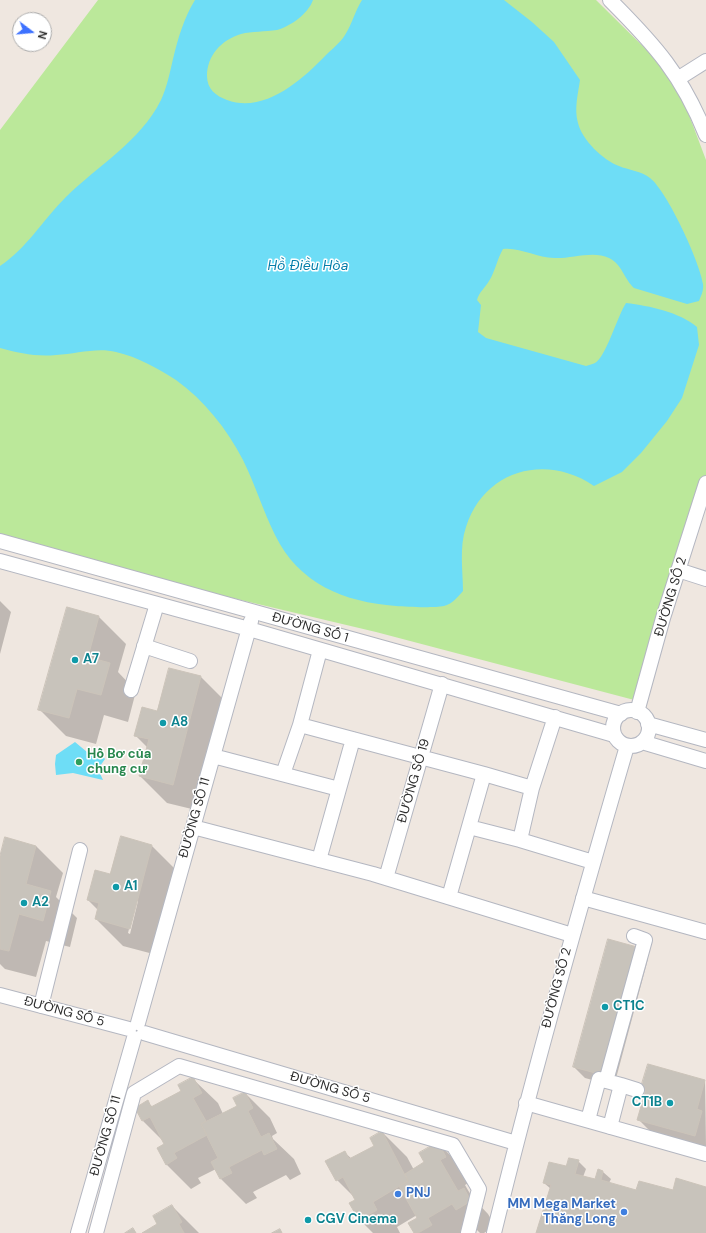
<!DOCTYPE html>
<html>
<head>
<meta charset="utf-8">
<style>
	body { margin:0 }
	#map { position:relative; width:706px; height:1233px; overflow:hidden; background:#efe7e0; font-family:"DM Sans",sans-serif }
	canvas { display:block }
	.north { position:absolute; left:12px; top:12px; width:40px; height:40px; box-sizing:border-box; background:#fff; border:1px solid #ababab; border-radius:50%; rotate:106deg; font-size:11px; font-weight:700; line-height:16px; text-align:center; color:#2e2e2e }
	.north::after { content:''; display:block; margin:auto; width:14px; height:18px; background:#3d71ff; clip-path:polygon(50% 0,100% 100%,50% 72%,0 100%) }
</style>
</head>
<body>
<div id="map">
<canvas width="706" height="1233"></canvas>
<div class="north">N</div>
</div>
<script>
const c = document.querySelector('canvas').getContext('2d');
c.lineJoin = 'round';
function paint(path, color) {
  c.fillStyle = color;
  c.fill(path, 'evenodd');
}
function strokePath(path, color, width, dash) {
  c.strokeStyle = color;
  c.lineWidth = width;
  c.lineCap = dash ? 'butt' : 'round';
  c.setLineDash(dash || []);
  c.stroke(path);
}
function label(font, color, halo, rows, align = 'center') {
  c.font = font + ' "DM Sans",sans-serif';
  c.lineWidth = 3;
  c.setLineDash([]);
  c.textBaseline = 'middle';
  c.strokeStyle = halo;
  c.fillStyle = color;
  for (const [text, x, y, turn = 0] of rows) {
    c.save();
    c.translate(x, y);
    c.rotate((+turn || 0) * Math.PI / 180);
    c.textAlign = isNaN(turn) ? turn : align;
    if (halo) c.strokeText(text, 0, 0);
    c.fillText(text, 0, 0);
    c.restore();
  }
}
const green = new Path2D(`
	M98,0h498l79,78 31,82v320l-68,221 -262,-69 -376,-89v-413z`);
const water = new Path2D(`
	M195,0h118c-5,14 -22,26 -36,30 -12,2 -25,1 -36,4 -20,6 -34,22 -34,42 0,13 9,20 20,24 37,14 75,-20 99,-45 6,-6 14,-12 19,-20 7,-11 10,-24 17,-35h142l28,22 22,20 26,38c-2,14 -6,29 -2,43 4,17 25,37 41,43 9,4 23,5 31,12 17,13 50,84 53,106 1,6 -2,12 -4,17l-12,3 -53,-16c-10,-9 -12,-24 -25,-30 -16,-8 -38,1 -55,0 -17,0 -34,-11 -51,-9 -6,10 -8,23 -14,32 -4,7 -10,11 -12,19l4,5 -3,27 8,6 100,28c3,-1 7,-2 9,-3 11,-6 22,-46 31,-60 24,3 53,9 71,24l2,18 -17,53 -15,23 -26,32 -19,19 -28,14c-48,-33 -110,-16 -128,41 -7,20 -3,44 -3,64 -5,6 -11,13 -19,15 -10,2 -37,1 -48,0 -52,-4 -97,-22 -121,-71 -12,-24 -20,-51 -32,-75 -16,-31 -39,-60 -67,-80 -19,-12 -38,-23 -60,-28 -19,-5 -40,2 -60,3 -20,2 -37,-2 -56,-7v-82c26,-17 43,-46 65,-68 32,-32 75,-56 96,-98 6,-13 9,-28 12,-41 5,-21 11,-41 22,-59z
	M75,742l12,10c8,-1 13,0 18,7l-7,10 5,11 -30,-7 -17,2 -1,-11 1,-9z`);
const shadow = new Path2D(`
	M0,601l11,11 -11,42z
	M67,608l32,9 27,27 -8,28 18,19 -8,31 -24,-7 -8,29 -30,-8 -27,-27z
	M201,677l27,27 -28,107 -33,-8 -27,-27 8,-28 -12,-12 22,-24z
	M121,838l31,8 27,27 -22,82 -34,-9 -27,-27 2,-9 -10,-10 23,-24zM136,901h2l-8,33 -2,-1z
	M36,846l27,27 -7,24 21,21 -7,29 -24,-6 -10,36 -31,-8 -5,-5v-104z
	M637,948l11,11 -34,127 -29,-8 -11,-11z
	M193,1079l25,24 5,11 15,-7 7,-14 25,25 7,15 -5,3 1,3 21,20 7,15 -11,6 -4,-5 -33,17 4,6 -11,6 -25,-25 -5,-10 -18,9 3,5 -10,6 -25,-25 -2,-22 -21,-21 -7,-13 11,-6 6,5 29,-16z
	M705,1081l1,66 -56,-16 -12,-12 9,-28 -5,-4z
	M382,1132l25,25 7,13 12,-7 12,-20 25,25 7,14 -5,3 7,12 16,17 7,12 -11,7h-4l-4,-4 -7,4h-54l3,-15 -1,-3 -20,12 3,6h-27l-13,-13 -9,-17 6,-3 -20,-20 -10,-18 17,-10 8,7 23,-13z
	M578,1161l8,8 -3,8 13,4 2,-11 5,2 8,7 -2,4 28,8 36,1 33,-4v45h-168l13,-44 -7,-6z
	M172,1206l27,27h-55l15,-8z`);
const building = new Path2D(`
	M67,607l32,9 -11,41 22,6 -9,32 -24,-6 -8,29 -31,-8z
	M169,668l32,8 -28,109 -34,-9 10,-37 -15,-3 8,-29 15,4z
	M121,836l31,9 -22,84 -35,-10 4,-16 -12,-3 8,-30 15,4z
	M5,837l31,9 -10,38 25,7 -8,30 -24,-7 -10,37 -9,-2v-93z
	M608,939l29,8 -34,128 -30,-8z
	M648,1064l57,16 -8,29 5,2 -7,25 -58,-16 9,-31 -5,-2z
	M193,1077l9,16 -9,5 13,23 -5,3 6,11 -33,18 3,5 -11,7 -9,-17 7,-4 -14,-27 -8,4 -7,-13 13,-8 3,7 30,-16 -3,-6z
	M245,1092l8,16 -5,3 13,26 8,-4 8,16 -13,6 -2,-5 -33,17 3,6 -12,6 -9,-17 7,-4 -17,-34 36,-18 -4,-8z
	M382,1131l26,50 -35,21 4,8 -18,10 -10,-17 6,-3 -12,-23 -7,4 -11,-20 20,-10 4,8 25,-13 -4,-8z
	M438,1142l8,15 -6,3 18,31 6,-3 7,13 -15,9 -4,-6 -24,14 4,7 -14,8h-4l-6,-10 9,-5 -18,-32 9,-5 -3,-7 19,-12 -5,-9z
	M569,1158l10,2 -4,14 20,5 3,-10 5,2 -2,9 35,10 3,-9 34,9 3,-12 30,9v46h-170l15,-48 -8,-2 6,-21 17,4z
	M172,1205l10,17 -3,2 5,9h-42l15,-9 -4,-8z
	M133,1228l3,5h-11z
	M280,1229l2,4h-10z`);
const minor = new Path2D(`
	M610,0c45,45 72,75 96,135
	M679,78l27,-17
	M0,541l621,173
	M0,561l249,68 365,106
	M678,570l28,9
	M144,646l46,15
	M131,690l26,-86
	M613 728a18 18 0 1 1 36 0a18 18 0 1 1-36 0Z
	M637,712l26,-94 43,-135
	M555,717l-23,71 -12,52 73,22
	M648,724l58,16
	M300,725l184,49 48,14
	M642,742l64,19
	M213,756l126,33
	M283,774l17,-49 20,-75
	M193,827l180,47 199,61
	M469,827l51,13
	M319,860l34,-121
	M386,878l56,-194
	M449,897l35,-123
	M583,898l123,34
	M0,995l129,34
	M41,1006l39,-156
	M138,1023l113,-402
	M144,1033l372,110
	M606,1081l39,-141 -11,-4
	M621,1085l16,5
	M526,1103l180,51
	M588,1120l11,-41 22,6 -11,42
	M78,1233l56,-195
	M96,1233l38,-140 45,-27 274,79 26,44 -11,44
	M494,1233c40,-164 86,-326 133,-487`);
const markers = [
	[75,660,4,"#0f9aa8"],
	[163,723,4,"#0f9aa8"],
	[79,762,4,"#2e9e5b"],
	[116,887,4,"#0f9aa8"],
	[24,903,4,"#0f9aa8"],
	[605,1007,4,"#0f9aa8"],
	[670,1103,4,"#0f9aa8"],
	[398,1194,4,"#3f7fe0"],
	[624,1212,4,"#3f7fe0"],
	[308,1220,4,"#0f9aa8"]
];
const streetNames = [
	["ĐƯỜNG SỐ 2",671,597,-73],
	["ĐƯỜNG SỐ 1",310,628,16],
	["ĐƯỜNG SỐ 19",414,781,-74],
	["ĐƯỜNG SỐ 11",195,818,-74],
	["ĐƯỜNG SỐ 2",557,988,-75],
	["ĐƯỜNG SỐ 5",64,1012,15],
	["ĐƯỜNG SỐ 5",330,1088,16],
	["ĐƯỜNG SỐ 11",106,1136,-74]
];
const cultureNames = [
	["A7",83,660],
	["A8",171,723],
	["A1",124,887],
	["A2",32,903],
	["CT1C",613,1007],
	["CT1B",662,1103,"right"],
	["CGV Cinema",316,1220]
];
const leisureNames = [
	["Hồ Bơ của",87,755],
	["chung cư",87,770]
];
const shopNames = [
	["PNJ",406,1194],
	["MM Mega Market",616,1205,"right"],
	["Thăng Long",616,1220,"right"]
];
const waterNames = [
	["Hồ Điều Hòa",308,266]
];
paint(green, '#bbe89a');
paint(water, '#6eddf6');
paint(shadow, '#0003');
paint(building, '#c8c3bb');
strokePath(building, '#cbc3b9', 1);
strokePath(minor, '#b4b7c1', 16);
strokePath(minor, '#fff', 14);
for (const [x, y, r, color] of markers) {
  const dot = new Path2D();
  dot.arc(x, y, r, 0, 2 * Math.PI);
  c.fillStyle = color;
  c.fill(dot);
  strokePath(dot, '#fff', 1.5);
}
label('13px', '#2e2e2e', '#fff', streetNames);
label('bold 13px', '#0d838f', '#fff', cultureNames, 'left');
label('bold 13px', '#27864d', '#fff', leisureNames, 'left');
label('bold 13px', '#366cbe', '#fff', shopNames, 'left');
label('italic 14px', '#057eaa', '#fff', waterNames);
</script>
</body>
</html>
